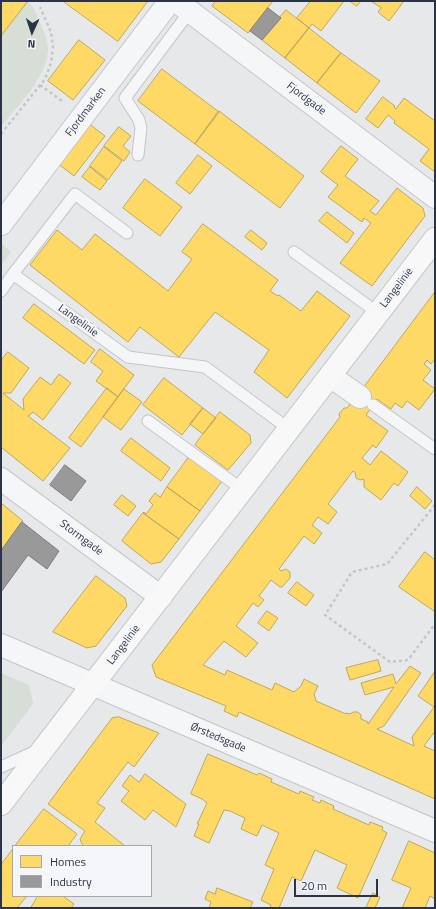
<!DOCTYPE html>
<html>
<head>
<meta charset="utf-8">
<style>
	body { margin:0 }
	#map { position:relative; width:436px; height:909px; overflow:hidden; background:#e6e8ea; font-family:"Titillium Web",sans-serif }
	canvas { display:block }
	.frame { position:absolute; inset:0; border:2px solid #2b3445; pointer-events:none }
	.legend { position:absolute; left:12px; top:845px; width:140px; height:52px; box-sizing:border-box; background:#f4f6f9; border:1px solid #a4a8b1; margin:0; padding:5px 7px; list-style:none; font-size:12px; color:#2b3445 }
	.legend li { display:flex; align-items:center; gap:8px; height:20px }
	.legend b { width:20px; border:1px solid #a4a8b1 }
	.north { position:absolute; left:12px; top:12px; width:40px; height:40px; -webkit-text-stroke:3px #f4f6f9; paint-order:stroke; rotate:183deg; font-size:11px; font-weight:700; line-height:16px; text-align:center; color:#2b3445 }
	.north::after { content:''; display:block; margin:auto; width:14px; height:18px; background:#2b3445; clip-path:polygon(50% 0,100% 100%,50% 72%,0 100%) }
	.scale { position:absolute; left:294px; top:879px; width:84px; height:18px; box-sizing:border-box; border:2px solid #2b3445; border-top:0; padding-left:5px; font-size:12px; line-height:14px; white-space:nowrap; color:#2b3445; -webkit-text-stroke:3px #f4f6f9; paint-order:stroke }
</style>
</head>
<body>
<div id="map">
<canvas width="436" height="909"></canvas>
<div class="frame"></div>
<ul class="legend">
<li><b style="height:11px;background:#ffd966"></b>Homes</li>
<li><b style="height:11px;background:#999"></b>Industry</li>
</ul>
<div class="north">N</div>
<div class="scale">20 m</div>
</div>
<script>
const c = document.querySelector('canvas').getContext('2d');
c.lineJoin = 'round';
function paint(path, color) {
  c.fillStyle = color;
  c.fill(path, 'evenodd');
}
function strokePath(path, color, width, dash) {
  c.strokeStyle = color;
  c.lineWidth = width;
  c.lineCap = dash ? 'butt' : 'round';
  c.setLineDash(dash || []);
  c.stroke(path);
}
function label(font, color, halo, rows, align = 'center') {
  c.font = font + ' "Titillium Web",sans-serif';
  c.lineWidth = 4;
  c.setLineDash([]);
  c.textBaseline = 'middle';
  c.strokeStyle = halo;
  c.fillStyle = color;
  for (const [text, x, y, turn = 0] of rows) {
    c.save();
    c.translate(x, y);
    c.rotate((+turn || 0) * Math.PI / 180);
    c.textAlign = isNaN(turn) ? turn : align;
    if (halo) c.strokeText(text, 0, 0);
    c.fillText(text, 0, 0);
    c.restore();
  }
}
const green = new Path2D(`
	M28,1c6,6 10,16 13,24 3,7 7,16 7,24 -1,29 -30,56 -47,78v-91z
	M1,243l10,9 -10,13z
	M1,673l28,12 4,19 -32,42z`);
const homes = new Path2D(`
	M1,1h27l-27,35z
	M63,1h85l-30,40z
	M216,1h57l-25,32 -36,-27z
	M311,1h33l-23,30 -9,-7 -3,4 -12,-10z
	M350,1h11l-4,5z
	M371,1h33l-15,20 -11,-9 3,-4z
	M286,10l23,18 -24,30 -23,-18z
	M309,28l32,25 -24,30 -32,-25z
	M79,40l26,20 -32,40 -25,-19z
	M341,53l39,28 -24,32 -39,-30z
	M162,69l57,43 -24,32 -57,-43z
	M383,97l12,9 -1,1 2,2 8,-11 31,23v51l-15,-11 9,-12 -35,-26 1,-2 -7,-6 -10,13 -12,-9z
	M219,111l85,65 -24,32 -85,-64z
	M88,123l17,13 -31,40 -17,-13z
	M119,127l12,9 -8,10 7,6 -6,9 -20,-15z
	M341,146l17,13 -13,17 34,25 -9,10 6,4 21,-27 26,20 2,8 -53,70 -32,-23 31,-40 -7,-5 -2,4 -34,-25 10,-12 -17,-13z
	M104,147l18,14 -14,19 -18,-14z
	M198,155l14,11 -22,28 -14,-11z
	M90,167l17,14 -7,9 -18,-13z
	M145,179l37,28 -22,29 -37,-28z
	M327,212l27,21 -7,10 -28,-22z
	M203,224l75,56 -8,11 8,5 1,-1 22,16 16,-20 33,25 -63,82 -33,-26 15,-22 -54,-38 -36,45 -39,-30 -12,15 -98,-77 27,-35 25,20 13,-16 73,57 24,-32 -10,-7z
	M251,230l16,13 -5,7 -17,-13z
	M435,292v67l-4,5 -4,-4 -3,4 7,6 -8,10 12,9 -16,21 -12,-9 -5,7 -7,-5 -4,6 -14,-10 -11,16 22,16 -12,17 -3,-3 -11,13 8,7 11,-14 27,21 -10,14 -4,-3 -13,17 -17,-13v-8l-4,1 -4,-2 -1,-6 -2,-1 -25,33 9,8 -9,12 -10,-7 -6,8 10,8 -8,11 -10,-8 -25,33 2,2 5,-2 4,3v6l-8,9h-2l-9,-7 -12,16 5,4 -6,7 -5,-4 -17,23 22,17 -12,14 -22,-16 -21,24 22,10 2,-5 45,20 3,-7 19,9 7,-6 3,-7 14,7 -4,8 2,7 30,13v-1l4,1 3,-2h5l3,3v4l7,3v2l26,-37 -29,8 -4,-12 32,-9 3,10 14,-18 11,7 -37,53 -7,3 37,17 -2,-9 22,-30 -16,-11 17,-25v60l-11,15 11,5v48l-196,-87 -2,5 -13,-6 2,-5 -70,-29 -4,-12 188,-248 -1,-3 5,-6h3l16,-20z
	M34,304l61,46 -11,14 -61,-46z
	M100,349l34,26 -16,22 -22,-16 7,-10 -12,-9z
	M8,352l21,16 -18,25h-8l21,17 -1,-11 17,-22 11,8 8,-11 12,9 -28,37 -10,-8 -5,4 42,32 -27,33 -42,-34v-86z
	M164,378l39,30 -21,27 -39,-30z
	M107,388l11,9 -37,50 -12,-9z
	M124,389l18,13 -21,28 -18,-13z
	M203,408l13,10 -13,16 -13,-10z
	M220,412l30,23 1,8 -23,27 -33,-25z
	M131,438l39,30 -9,13 -40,-30z
	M189,457l33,24 -22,30 -33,-24z
	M167,487l33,24 -21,28 -36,-26 1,-1 2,2 7,-9 -4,-4 6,-8 5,4z
	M417,487l15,14 -7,8 -15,-13z
	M122,495l14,11 -8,10 -14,-11z
	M1,503l22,18 -22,30z
	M143,513l36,26 -18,23 -10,2 -29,-23z
	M425,552l10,8v49l-1,2 -35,-24z
	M96,576l29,22 2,8 -31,40 -9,2 -34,-16z
	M297,582l17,13 -8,11 -18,-13z
	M267,611l11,7 -9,13 -11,-8z
	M378,660l3,11 -31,9 -4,-12z
	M119,717l40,16 -25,34 -6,-5 -31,41 8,5 -10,14 30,24h-41l-2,-2 -2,-5 5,-8 -37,-27 64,-86z
	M208,754l49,21 2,-2 13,6 -1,3 28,12 1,-3 14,6 -2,3 8,3 1,-3 13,6 -1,3 36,16 1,-3 13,5 -1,3 5,3 -29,65 -21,-10 10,-23 -32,-15 -14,31 -9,-4 -13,31h-9l1,-3 -10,-5 13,-31 -9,-4 14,-32 -17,-8 -5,11 -16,-7 4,-11 -15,-7 -6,-1 -15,33 -15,-7 5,-12h-2l10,-21 -5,-4 -11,-5z
	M145,774l41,30 -10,23 -23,-17 -8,10 -24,-19 8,-10 -7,-5 8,-11 9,7z
	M44,809l33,25 -9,12h-53z
	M409,841l26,12v46l-5,-3 -5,12h-23l9,-20 -19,-8z
	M13,849v47h14l-10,12h-16v-43z
	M217,888l36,14 -3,6h-41l2,-6 -6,-3 3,-8 7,3z
	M373,893l7,4 -5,11h-9z
	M38,896h25l11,8 -3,4h-40z`);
const industry = new Path2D(`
	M268,8l13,10 -19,22 -12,-9z
	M65,465l21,16 -15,20 -21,-16z
	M22,522l37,29 -12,18 -19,-14 -27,37v-41z`);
const path = new Path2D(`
	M40,85l22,16
	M1,134l44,-55 6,-16 2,-16 -2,-15 -11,-25
	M435,505l-48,59 -35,8 -27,43 65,47 18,-2 27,-36`);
const lane = new Path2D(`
	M138,155l3,-27 -2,-8 -14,-22 65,-87
	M127,233l-52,-39 -62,80 115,83 77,10 84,62
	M294,252l84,61
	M1,291l12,-17
	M373,405l62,44
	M148,421l95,69
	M1,767l35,-16`);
const street = new Path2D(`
	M176,1l259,196
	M1,224l169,-223
	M330,376l30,21
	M1,479l160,118
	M1,645l434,186`);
const secondary = new Path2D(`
	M1,804l434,-565`);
const streetNames = [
	["Fjordgade",306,99,37],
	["Fjordmarken",86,112,-53],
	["Langelinie",397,288,-53],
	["Langelinie",78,321,36],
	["Stormgade",81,538,37],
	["Langelinie",124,645,-53],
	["Ørstedsgade",218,738,23]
];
paint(green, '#d6ded6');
paint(homes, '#ffd966');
strokePath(homes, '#bfa85c', 1);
paint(industry, '#999');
strokePath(industry, '#787b80', 1);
strokePath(lane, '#c4c6c8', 13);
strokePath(street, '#c4c6c8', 24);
strokePath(secondary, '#c4c6c8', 24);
strokePath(path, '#c5c6ca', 2.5, [3, 3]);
strokePath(lane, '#f5f6f7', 11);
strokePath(street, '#f5f6f7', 22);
strokePath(secondary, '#f8f8f8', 22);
label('11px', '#2b3445', '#f4f6f9', streetNames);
</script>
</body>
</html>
